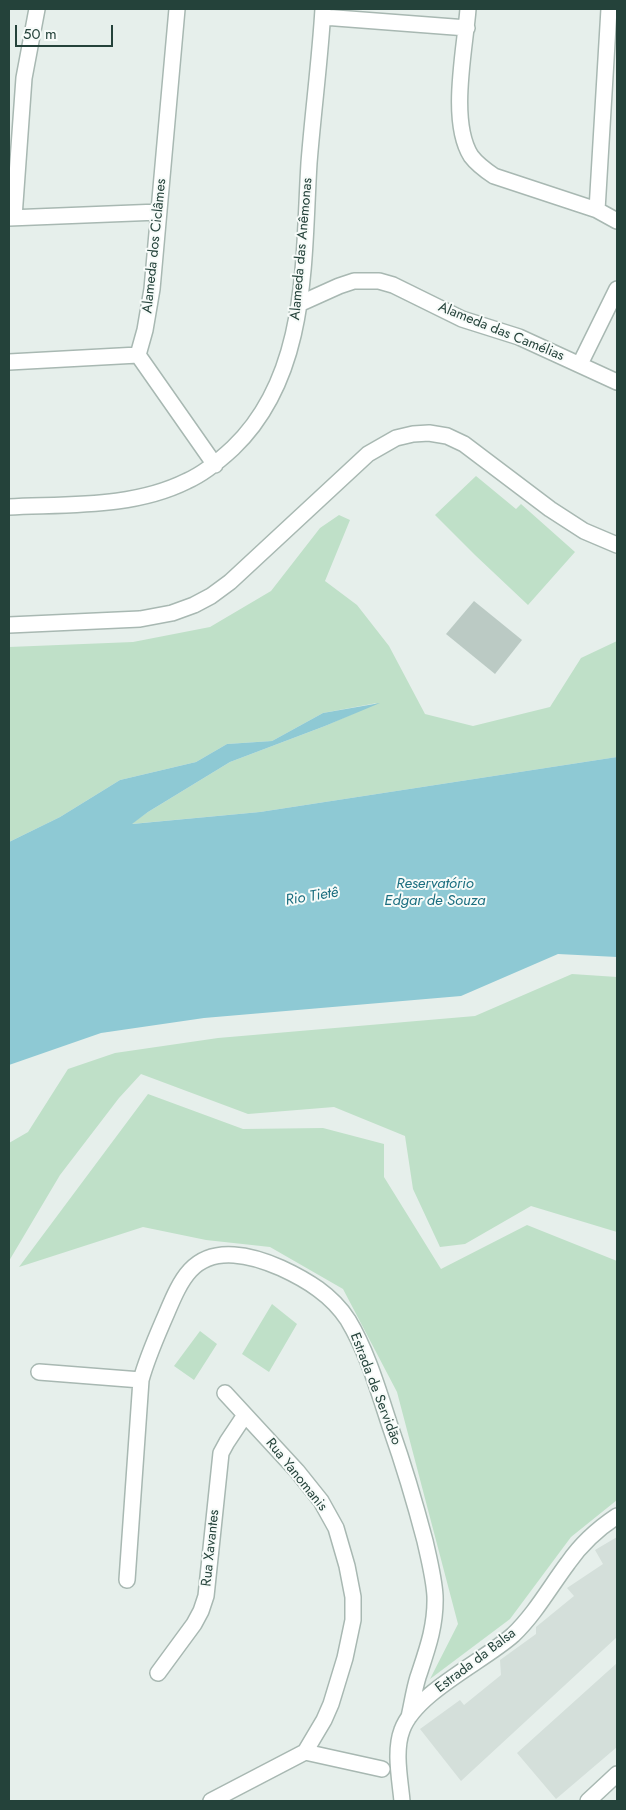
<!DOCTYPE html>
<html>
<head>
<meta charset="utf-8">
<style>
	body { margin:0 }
	#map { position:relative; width:626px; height:1810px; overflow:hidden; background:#e6efeb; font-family:Jost,sans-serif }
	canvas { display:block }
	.frame { position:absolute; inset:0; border:10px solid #24423a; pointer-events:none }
	.scale { position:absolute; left:15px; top:25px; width:98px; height:22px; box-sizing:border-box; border:2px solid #24423a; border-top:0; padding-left:6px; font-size:15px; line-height:18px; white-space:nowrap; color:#24423a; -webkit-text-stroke:4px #f7fbf9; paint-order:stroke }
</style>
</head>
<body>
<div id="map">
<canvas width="626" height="1810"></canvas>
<div class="frame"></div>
<div class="scale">50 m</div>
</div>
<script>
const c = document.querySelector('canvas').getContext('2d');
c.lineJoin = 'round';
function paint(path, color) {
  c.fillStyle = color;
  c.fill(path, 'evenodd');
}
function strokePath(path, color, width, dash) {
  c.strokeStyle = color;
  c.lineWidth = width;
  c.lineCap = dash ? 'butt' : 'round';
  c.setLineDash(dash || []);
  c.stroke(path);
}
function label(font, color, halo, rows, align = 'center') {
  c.font = font + ' Jost,sans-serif';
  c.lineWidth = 4;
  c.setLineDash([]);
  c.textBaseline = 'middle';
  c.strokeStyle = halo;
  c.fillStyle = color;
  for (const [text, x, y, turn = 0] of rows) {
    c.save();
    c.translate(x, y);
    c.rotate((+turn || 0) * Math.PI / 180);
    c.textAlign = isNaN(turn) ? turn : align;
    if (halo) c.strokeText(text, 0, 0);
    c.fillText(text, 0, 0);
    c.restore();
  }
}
const built = new Path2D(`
	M617,1537v100l-156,144 -41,-52 40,-29 4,5 37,-30 -1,-15 36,-26v-7l38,-31 -7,-8 36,-24 -8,-14z
	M617,1663v84l-61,52 -39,-46z`);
const green = new Path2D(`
	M476,476l40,33 5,-5 54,48 -47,53 -53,-50 -40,-40z
	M339,515l11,5 -25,61 32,24 32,41 36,68 48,12 77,-19 31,-49 36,-17v116l-357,55 -129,12 17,-12 82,-50 95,-36 52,-23 -54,10 -51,28 -45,3 -31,18 -76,18 -60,37 -51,25v-195l124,-5 77,-15 61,-36 49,-63z
	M572,974l45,3v255l-86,-26 -66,38 -25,3 -27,-58 -8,-53 -71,-29 -86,7 -107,-40 -22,24 -59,77 -51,86v-118l19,-11 40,-63 47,-16 103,-15 257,-22z
	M148,1094l95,35 80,-1 61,16v33l57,92 86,-44 90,36v239l-46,37 -61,82 -80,60 28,-55 -61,-232 -54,-103 -73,-42 -64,-7 -63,-13 -124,40z
	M272,1304l25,20 -28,48 -27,-18z
	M200,1331l17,13 -23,36 -20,-14z`);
const water = new Path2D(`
	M380,703l-55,23 -95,36 -82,50 -16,12 128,-12 357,-55v200l-59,-3 -97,42 -257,22 -103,15 -92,32v-223l51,-25 60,-37 76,-18 31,-18 45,-3 51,-28z`);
const building = new Path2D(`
	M474,601l48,39 -27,34 -49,-40z`);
const minor = new Path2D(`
	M468,9c-3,40 -19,112 3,147 6,8 14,14 23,20l103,34 20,11
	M323,17l144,11
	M597,210l12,-201
	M14,217l10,-139 13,-69
	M9,218l150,-6
	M299,304l40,-18 15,-5h25l14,4 69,34 57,18 98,45
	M138,355l77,110
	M9,362l129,-7 7,-25 7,-41 25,-280
	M580,364l37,-75
	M9,507c59,-3 124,1 178,-26 18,-8 32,-20 46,-33 76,-73 70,-187 76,-285 4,-51 11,-103 14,-154
	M9,625l131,-6 32,-6 22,-8 17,-9 19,-14 138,-128 28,-16 17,-4 16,-1 18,3 17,8 86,65 34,22 33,14
	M39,1372l102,8
	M127,1580l14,-200c6,-22 15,-42 24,-63 15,-35 26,-65 69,-62 17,1 31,6 47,13 26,12 51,27 67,52 20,33 31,73 43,109 13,37 24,74 34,112 4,18 9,37 10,55 1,30 -8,54 -17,81 -4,13 -6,27 -9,40
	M158,1673l36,-49 7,-13 5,-15 15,-143 6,-11 18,-27
	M305,1752l77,17
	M211,1801l94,-49 19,-32 7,-16 14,-46 8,-38v-23l-6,-31 -11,-38 -15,-27 -24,-30 -72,-78
	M402,1801c-2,-22 -8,-50 0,-71 13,-37 82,-69 111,-95 22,-21 37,-48 55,-72 13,-19 31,-35 49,-47
	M588,1801l29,-27`);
const streetNames = [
	["Alameda dos Ciclâmes",155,246,-84],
	["Alameda das Anêmonas",302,249,-85],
	["Alameda das Camélias",501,332,22],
	["Estrada de Servidão",375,1389,69],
	["Rua Yanomanis",296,1475,51],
	["Rua Xavantes",211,1548,-84],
	["Estrada da Balsa",476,1661,-37]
];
const waterNames = [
	["Reservatório",435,884],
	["Edgar de Souza",435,901],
	["Rio Tietê",312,897,-9]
];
paint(built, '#d4dfda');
paint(green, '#bfe0c8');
paint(water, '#8ec9d4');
paint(building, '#bbcac4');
strokePath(minor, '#a8b8b2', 18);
strokePath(minor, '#fff', 15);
label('14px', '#24423a', '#f7fbf9', streetNames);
label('italic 15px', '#1c6f80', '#f7fbf9', waterNames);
</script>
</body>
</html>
